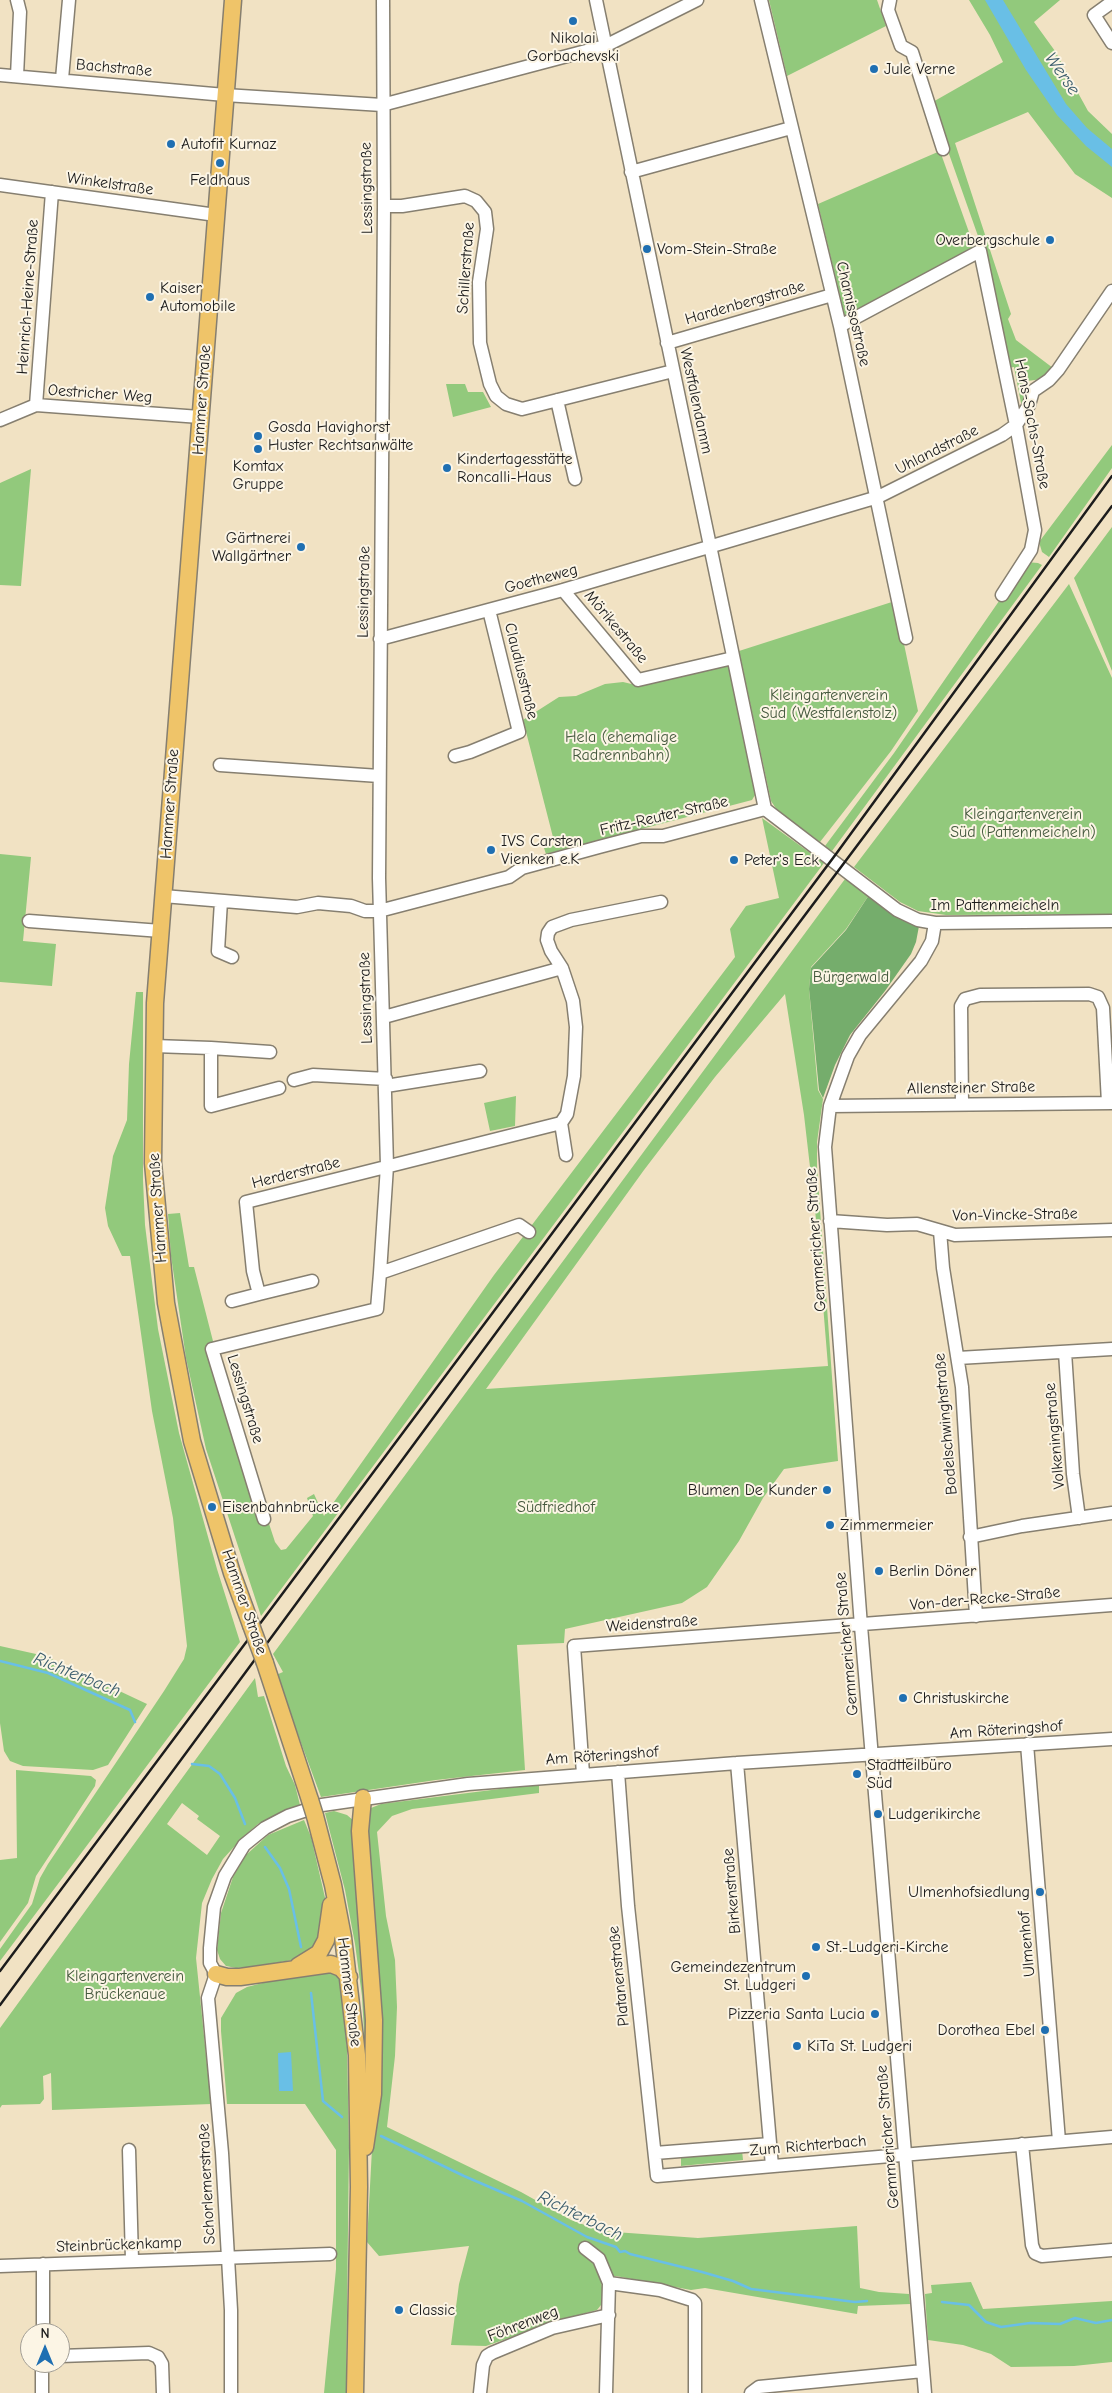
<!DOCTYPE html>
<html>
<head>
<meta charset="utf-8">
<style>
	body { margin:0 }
	#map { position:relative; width:1112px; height:2393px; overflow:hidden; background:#f1e2c3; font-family:"Comic Neue",sans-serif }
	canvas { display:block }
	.north { position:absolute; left:20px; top:2323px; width:50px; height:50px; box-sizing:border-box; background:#fcf5e5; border:1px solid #a29e95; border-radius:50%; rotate:0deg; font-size:14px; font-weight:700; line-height:20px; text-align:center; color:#1c1c1c }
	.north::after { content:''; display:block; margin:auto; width:18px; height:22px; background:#1f6fb2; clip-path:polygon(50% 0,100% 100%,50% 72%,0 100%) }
</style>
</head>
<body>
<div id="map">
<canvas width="1112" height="2393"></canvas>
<div class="north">N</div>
</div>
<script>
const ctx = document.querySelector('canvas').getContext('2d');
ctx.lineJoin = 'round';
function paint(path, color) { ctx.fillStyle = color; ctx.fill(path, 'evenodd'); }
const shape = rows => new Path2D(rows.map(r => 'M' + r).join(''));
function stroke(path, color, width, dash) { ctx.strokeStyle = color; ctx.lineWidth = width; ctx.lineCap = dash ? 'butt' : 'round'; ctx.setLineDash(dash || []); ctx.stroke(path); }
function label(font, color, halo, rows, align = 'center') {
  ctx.font = font + ' "Comic Neue",sans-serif'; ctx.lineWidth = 4; ctx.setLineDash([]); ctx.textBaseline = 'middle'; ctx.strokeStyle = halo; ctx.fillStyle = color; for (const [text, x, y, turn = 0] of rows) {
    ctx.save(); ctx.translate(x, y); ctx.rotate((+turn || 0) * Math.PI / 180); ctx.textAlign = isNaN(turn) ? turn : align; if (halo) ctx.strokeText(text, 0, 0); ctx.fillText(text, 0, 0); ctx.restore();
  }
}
const green = shape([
	[769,0,877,0,886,26,787,76],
	[969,0,1060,0,1034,22,1055,51,1088,111,1112,134,1112,198,1075,174,1028,112,955,143,1011,314,1008,319,1016,340,1053,368,1043,379,1027,381,1025,384,1023,392,1028,401,1022,408,1014,367,1008,368,984,253,931,103,1003,62,990,35],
	[940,151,975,249,845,317,818,204],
	[446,384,465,384,468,392,483,392,491,407,453,417],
	[1112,445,1112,468,1049,557,1042,552,1039,542],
	[31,469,21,586,0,585,0,483],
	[1112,527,1112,671,1074,578],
	[1026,562,1038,563,1042,565,832,851,825,846,894,753],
	[1069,584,1112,678,1112,914,946,915,918,911,900,902,854,867],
	[895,601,918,711,891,751,820,842,777,810,771,801,739,651],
	[728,663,755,795,752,800,546,854,544,848,555,845,523,720,559,697,576,696,605,684,623,682,640,686],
	[762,818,824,863,261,1616,206,1449,186,1358,171,1256,168,1214,180,1213,189,1267,194,1267,214,1345,255,1481,275,1542,281,1550,286,1549,313,1516,307,1498,314,1494,324,1516,494,1275,735,957,730,929,746,906,779,898],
	[0,854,31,857,23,941,56,944,52,986,0,982],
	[845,879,869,895,846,929,811,967,809,989,818,1090,823,1099,817,1142,817,1167,838,1461,784,1469,763,1498,739,1541,707,1587,682,1603,565,1629,564,1643,517,1645,525,1770,436,1780,321,1797,276,1675,283,1672,273,1654],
	[785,994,804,1115,816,1219,828,1366,486,1389,644,1170,715,1077],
	[136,992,143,992,143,1180,145,1225,158,1329,179,1433,217,1569,240,1642,0,1961,0,1949,32,1904,40,1878,48,1864,164,1691,184,1659,187,1646,173,1518,152,1411,130,1256,122,1256,108,1226,105,1208,113,1156,127,1120,129,1064],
	[516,1096,515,1126,490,1131,484,1103],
	[0,1646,45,1656,147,1704,108,1765,93,1770,23,1766,10,1761,4,1751,0,1723],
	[255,1678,258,1697,264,1696,286,1766,295,1785,300,1805,258,1824,243,1837,223,1859,212,1879,202,1903,196,1958,211,2104,52,2110,51,2073,43,2076,44,2099,40,2104,2,2105,0,2108,0,2028],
	[182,1803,199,1816,197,1819,220,1836,207,1855,167,1824],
	[16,1770,91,1776,96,1780,95,1786,36,1876,28,1903,0,1942,0,1860,17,1858],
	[539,1784,539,1793,412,1809,392,1816,377,1832,386,1916,395,1960,397,2007,395,2056,387,2127,521,2192,571,2220,601,2231,698,2238,857,2226,860,2288,879,2292,909,2294,910,2304,858,2306,857,2314,705,2288,691,2290,616,2276,601,2280,603,2296,601,2305,597,2310,567,2318,486,2346,451,2345,459,2284,469,2246,379,2256,367,2242,372,2149,367,1814,371,1808,381,1804],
	[334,1811,347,1815,354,1821,369,2012,367,2087,362,1996,355,1944,345,1890,325,1813],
	[304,1820,311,1837,326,1902,319,1943,298,1959,251,1967,236,1968,226,1966,220,1959,217,1950,221,1913,233,1877,246,1855,268,1835],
	[329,1970,338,1976,340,1984,347,2047,349,2147,346,2393,324,2393,336,2269,336,2150,305,2104,227,2104,221,2031,221,2018,236,1993,247,1987,282,1978],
	[742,2150,743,2160,681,2166,681,2156],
	[971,2282,983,2309,1112,2301,1112,2362,1074,2366,1011,2367,991,2354,963,2345,928,2340,925,2294,932,2293,931,2285]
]);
const forest = shape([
	[869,895,903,920,919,926,916,942,911,954,885,991,850,1035,835,1065,823,1098,819,1090,813,1028,809,989,811,968,846,930]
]);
const water = shape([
	[985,0,1003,0,1066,104,1087,128,1112,149,1112,167,1086,146,1057,115,1026,70],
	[291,2052,293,2091,279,2091,278,2053]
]);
const stream = shape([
	[0,1661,48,1673,130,1710,135,1722],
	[192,1764,209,1766,220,1774,235,1798,245,1824],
	[265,1847,280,1868,289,1889,301,1947],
	[311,1993,323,2101,342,2117],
	[381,2136,464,2176,522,2201,587,2237,616,2247,620,2252,625,2251,630,2254,702,2272,733,2281,751,2289,855,2302,867,2301],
	[942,2302,969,2305,986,2322,1001,2327,1030,2323,1060,2324,1075,2318,1096,2323,1112,2320]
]);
const minor = shape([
	[17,0,20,12,17,76],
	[596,0,765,809],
	[761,0,840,326,906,638],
	[890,0,888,10,901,46,912,52,943,149],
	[1112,2,1094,15,1112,43],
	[0,75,225,95,382,105,605,46,697,0],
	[62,79,69,0],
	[631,172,791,128],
	[0,185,216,215],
	[384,206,402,206,465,196,476,201,485,212,487,229,479,282,480,343,490,384,496,396,506,404,522,409,673,371],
	[840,326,980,251,1016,425,1035,530,1031,550,1002,595],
	[667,343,832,295],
	[557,400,575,479],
	[36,405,52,192],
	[0,420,36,405,200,417],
	[563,590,638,680,733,658],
	[380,639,563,590,878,497,1002,435,1016,425,1029,405,1033,391,1049,380,1058,370,1112,291],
	[455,756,470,752,519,732,489,610],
	[220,765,379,776],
	[765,809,897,910,918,920,935,923,1112,921],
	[163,896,297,907,318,903,351,906,365,911,379,911,509,877,522,868,599,847,641,836,663,836,765,809],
	[221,901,218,951,232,957],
	[29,921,161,931],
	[562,968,551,951,547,940,548,933,552,927,571,920,661,902],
	[154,1046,211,1048,211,1106,279,1088],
	[211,1048,270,1052],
	[294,1080,313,1075,386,1079],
	[386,1086,480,1071],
	[962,1104,961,1006,965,999,980,995,1089,994,1098,997,1103,1008,1108,1103],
	[830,1106,1112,1103],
	[561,1123,566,1155],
	[830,1221,887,1225,917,1224,955,1235,1112,1230],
	[940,1231,943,1268,962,1387,976,1616],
	[380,1273,519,1225,529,1232],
	[312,1281,259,1294,253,1271,246,1202,561,1123,567,1114,574,1076,576,1027,573,1001,562,968,384,1017],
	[232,1301,259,1294],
	[1065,1352,1073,1474,1079,1518],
	[958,1358,1112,1349],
	[264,1519,212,1349,377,1309,380,1273,387,1166,379,878,384,206,383,0],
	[970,1537,1022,1526,1112,1513],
	[1027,1744,1059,2141],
	[737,1763,772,2166],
	[618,1772,628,1906,657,2176,1112,2137],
	[583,1774,574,1646,1112,1605],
	[1022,2144,1032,2245,1035,2253,1042,2256,1112,2250],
	[129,2150,132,2260],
	[655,2153,770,2144],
	[585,2248,599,2259,609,2283,606,2393],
	[0,2266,330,2254],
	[609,2283,660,2290,692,2300,695,2303,695,2393],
	[43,2333,43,2264],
	[60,2356,149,2353,158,2357,162,2364,163,2393],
	[42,2393,42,2363],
	[231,2393,231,2310,222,2153,208,1998,216,1974,210,1963,210,1948,214,1907,225,1876,244,1845,265,1828,288,1816,322,1805,468,1784,737,1763,1112,1739],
	[480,2393,483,2365,487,2356,492,2353,552,2328,609,2315],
	[751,2393,759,2387,923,2371],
	[925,2393,861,1626,825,1147,830,1106,848,1056,860,1035,921,961,932,941,935,923]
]);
const major = shape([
	[233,0,155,1003,153,1163,166,1303,192,1441,232,1573,251,1625],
	[265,1663,310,1800],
	[363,1798,360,1831,374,2020,373,2094,365,2147],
	[315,1816,333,1885,343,1937,357,2055,359,2187,355,2393],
	[298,1966,319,1953,326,1940,331,1905],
	[216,1974,227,1977,240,1977,331,1964,341,1968,349,1977]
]);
const rail = shape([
	[0,1971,836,854,1112,476],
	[0,2005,760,975,1112,506]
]);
const majorBridge = shape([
	[251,1625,265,1663],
	[310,1800,315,1816]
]);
const markers = [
	[573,21,5,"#1f6fb2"],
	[874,69,5,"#1f6fb2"],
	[171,144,5,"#1f6fb2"],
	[220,163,5,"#1f6fb2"],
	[1050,240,5,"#1f6fb2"],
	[647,249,5,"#1f6fb2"],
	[150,297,5,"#1f6fb2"],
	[258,436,5,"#1f6fb2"],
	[258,449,5,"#1f6fb2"],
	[447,468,5,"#1f6fb2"],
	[301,547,5,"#1f6fb2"],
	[491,850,5,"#1f6fb2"],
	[734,860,5,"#1f6fb2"],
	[827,1490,5,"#1f6fb2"],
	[212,1507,5,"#1f6fb2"],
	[830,1525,5,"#1f6fb2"],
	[879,1571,5,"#1f6fb2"],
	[903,1698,5,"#1f6fb2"],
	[857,1774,5,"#1f6fb2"],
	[878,1814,5,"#1f6fb2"],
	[1040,1892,5,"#1f6fb2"],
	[816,1947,5,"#1f6fb2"],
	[806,1976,5,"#1f6fb2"],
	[875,2014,5,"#1f6fb2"],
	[1045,2030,5,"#1f6fb2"],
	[797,2046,5,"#1f6fb2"],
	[399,2310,5,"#1f6fb2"]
];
const poiNames = [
	["Nikolai",573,38,"center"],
	["Gorbachevski",573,56,"center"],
	["Jule Verne",884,69],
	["Autofit Kurnaz",181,144],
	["Feldhaus",220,180,"center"],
	["Overbergschule",1040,240,"right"],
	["Vom-Stein-Straße",657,249],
	["Kaiser",160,288],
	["Automobile",160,306],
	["Gosda Havighorst",268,427],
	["Huster Rechtsanwälte",268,445],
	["Kindertagesstätte",457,459],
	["Roncalli-Haus",457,477],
	["Komtax",258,466,"center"],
	["Gruppe",258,484,"center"],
	["Gärtnerei",291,538,"right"],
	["Wallgärtner",291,556,"right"],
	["IVS Carsten",501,841],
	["Vienken e.K",501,859],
	["Peter's Eck",744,860],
	["Blumen De Kunder",817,1490,"right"],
	["Eisenbahnbrücke",222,1507],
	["Zimmermeier",840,1525],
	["Berlin Döner",889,1571],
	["Christuskirche",913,1698],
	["Stadtteilbüro",867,1765],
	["Süd",867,1783],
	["Ludgerikirche",888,1814],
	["Ulmenhofsiedlung",1030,1892,"right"],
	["St.-Ludgeri-Kirche",826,1947],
	["Gemeindezentrum",796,1967,"right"],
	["St. Ludgeri",796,1985,"right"],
	["Pizzeria Santa Lucia",865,2014,"right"],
	["Dorothea Ebel",1035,2030,"right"],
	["KiTa St. Ludgeri",807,2046],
	["Classic",409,2310]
];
const streetNames = [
	["Bachstraße",114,68,5],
	["Winkelstraße",110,184,8],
	["Lessingstraße",367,188,-91],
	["Schillerstraße",466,268,-86],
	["Heinrich-Heine-Straße",28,297,-86],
	["Hardenbergstraße",745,303,-16],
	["Chamissostraße",853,314,77],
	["Oestricher Weg",100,394,4],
	["Hammer Straße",202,400,-86],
	["Westfalendamm",696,401,78],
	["Hans-Sachs-Straße",1032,424,79],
	["Uhlandstraße",937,450,-27],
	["Goetheweg",541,579,-15],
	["Lessingstraße",364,592,-89],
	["Mörikestraße",616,627,50],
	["Claudiusstraße",521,671,76],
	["Hammer Straße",170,804,-86],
	["Fritz-Reuter-Straße",664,816,-13],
	["Im Pattenmeicheln",995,905],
	["Lessingstraße",366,998,-92],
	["Allensteiner Straße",971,1088,-1],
	["Herderstraße",296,1173,-14],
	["Hammer Straße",158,1208,-94],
	["Von-Vincke-Straße",1015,1215,-1],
	["Gemmericher Straße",816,1240,-94],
	["Lessingstraße",245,1399,73],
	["Bodelschwinghstraße",946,1424,-95],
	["Volkeningstraße",1055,1436,-95],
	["Von-der-Recke-Straße",985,1599,-5],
	["Hammer Straße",244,1602,71],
	["Weidenstraße",652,1624,-4],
	["Gemmericher Straße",847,1644,-95],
	["Am Röteringshof",1006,1730,-4],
	["Am Röteringshof",602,1756,-4],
	["Birkenstraße",732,1891,-95],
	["Ulmenhof",1027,1944,-95],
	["Platanenstraße",619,1976,-96],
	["Hammer Straße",349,1992,83],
	["Gemmericher Straße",888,2137,-95],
	["Zum Richterbach",808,2146,-5],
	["Schorlemerstraße",207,2184,-93],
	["Steinbrückenkamp",119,2245,-2],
	["Föhrenweg",523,2324,-21]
];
const parkNames = [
	["Kleingartenverein",829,695],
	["Süd (Westfalenstolz)",829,713],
	["Hela (ehemalige",621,737],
	["Radrennbahn)",621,755],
	["Kleingartenverein",1023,814],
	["Süd (Pattenmeicheln)",1023,832],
	["Bürgerwald",851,977],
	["Südfriedhof",556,1507],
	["Kleingartenverein",125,1976],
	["Brückenaue",125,1994]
];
const waterNames = [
	["Werse",1062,74,55],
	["Richterbach",77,1675,22],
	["Richterbach",580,2216,26]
];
paint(green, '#92c97c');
paint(forest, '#75ad6c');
paint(water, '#69bfe6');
stroke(stream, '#69bfe6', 2.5);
stroke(minor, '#867f70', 15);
stroke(major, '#867f70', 19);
stroke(minor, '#fff', 12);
stroke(major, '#efc469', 16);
stroke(rail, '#1c1c1c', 2.5);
stroke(majorBridge, '#867f70', 19, []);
stroke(majorBridge, '#efc469', 16);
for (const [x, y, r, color] of markers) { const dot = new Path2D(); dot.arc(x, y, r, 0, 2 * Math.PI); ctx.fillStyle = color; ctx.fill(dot); stroke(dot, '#fcf5e5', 2); }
label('16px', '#1c1c1c', '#fcf5e5', poiNames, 'left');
label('16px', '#1c1c1c', '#fcf5e5', streetNames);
label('16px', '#45593e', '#fcf5e5', parkNames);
label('italic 18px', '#3b5d6d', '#fcf5e5', waterNames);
</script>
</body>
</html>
